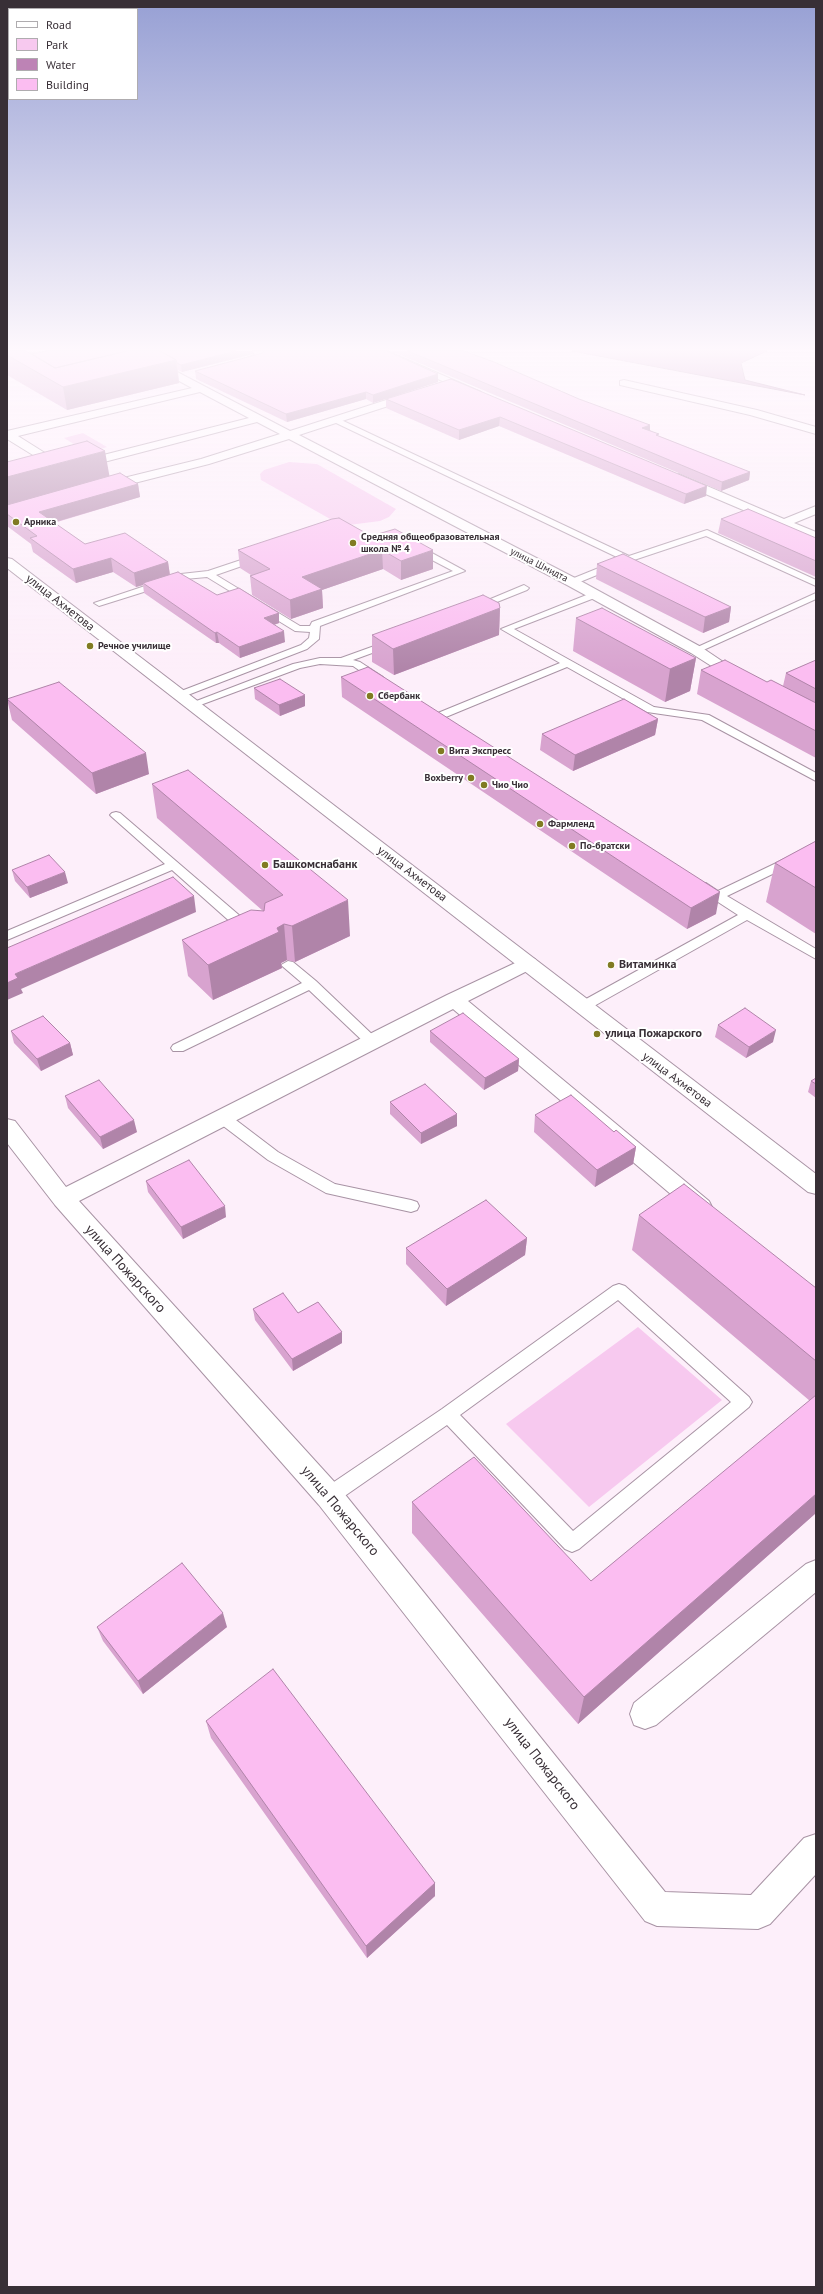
<!DOCTYPE html>
<html>
<head>
<meta charset="utf-8">
<style>
	body { margin:0 }
	#map { position:relative; width:823px; height:2294px; overflow:hidden; background:#fdeffa; font-family:"PT Sans",sans-serif }
	canvas { display:block }
	.frame { position:absolute; inset:0; border:8px solid #382f36; pointer-events:none }
	.legend { position:absolute; left:8px; top:8px; width:130px; height:92px; box-sizing:border-box; background:#fff; border:1px solid #afacaf; margin:0; padding:5px 7px; list-style:none; font-size:12px; color:#382f36 }
	.legend li { display:flex; align-items:center; gap:8px; height:20px }
	.legend b { width:20px; border:1px solid #afacaf }
</style>
</head>
<body>
<div id="map">
<canvas width="823" height="2294"></canvas>
<div class="frame"></div>
<ul class="legend">
<li><b style="height:5px;background:#fff"></b>Road</li>
<li><b style="height:11px;background:#f7c9ef"></b>Park</li>
<li><b style="height:11px;background:#bd83b5"></b>Water</li>
<li><b style="height:11px;background:#fbbdf1"></b>Building</li>
</ul>
</div>
<script>
const ctx = document.querySelector('canvas').getContext('2d');
ctx.lineJoin = 'round';
function paint(path, color) { ctx.fillStyle = color; ctx.fill(path, 'evenodd'); }
const shape = rows => new Path2D(rows.map(r => 'M' + r).join(''));
function stroke(path, color, width, dash) { ctx.strokeStyle = color; ctx.lineWidth = width; ctx.lineCap = dash ? 'butt' : 'round'; ctx.setLineDash(dash || []); ctx.stroke(path); }
function label(font, color, halo, rows, align = 'center') {
  ctx.font = font + ' "PT Sans",sans-serif'; ctx.lineWidth = 4; ctx.setLineDash([]); ctx.textBaseline = 'middle'; ctx.strokeStyle = halo; ctx.fillStyle = color; for (const [text, x, y, turn = 0] of rows) {
    ctx.save(); ctx.translate(x, y); ctx.rotate((+turn || 0) * Math.PI / 180); ctx.textAlign = isNaN(turn) ? turn : align; if (halo) ctx.strokeText(text, 0, 0); ctx.fillText(text, 0, 0); ctx.restore();
  }
}
const green = shape([
	[83,433,107,447,88,453,64,438],
	[289,462,317,464,396,509,389,517,380,521,349,525,339,524,261,480,260,474,264,470],
	[638,1327,722,1400,589,1507,506,1424]
]);
const water = shape([
	[572,351,767,351,741,363,745,380,805,395,572,351]
]);
const service = shape([
	[337,418,629,556,707,530,816,580,816,586,706,536,631,561,575,584,569,584,569,580,621,559,334,422,334,418,337,418],
	[413,546,419,546,465,571,320,626,319,639,307,649,180,698,176,697,176,693,301,645,309,638,310,632,295,631,207,577,185,579,99,606,94,603,181,574,208,571,259,554,263,557,262,559,216,575,300,626,310,626,312,622,453,571,413,550,413,546],
	[524,585,529,588,527,590,477,610,469,608,524,585],
	[594,592,599,595,597,597,514,629,654,707,709,715,816,773,816,781,702,720,647,712,567,667,441,719,433,719,433,715,560,663,501,629,594,592],
	[816,593,816,599,699,652,693,652,691,650,816,593],
	[391,640,394,641,394,645,353,660,360,662,383,677,383,681,375,681,353,666,320,664,300,668,195,707,191,708,186,705,293,664,320,658,341,658,391,640],
	[116,812,120,813,254,928,255,931,254,934,244,934,172,870,7,940,7,931,165,864,112,817,110,815,112,813,116,812],
	[816,844,816,853,727,896,816,949,816,959,747,920,587,1010,577,1010,575,1007,577,1004,738,915,698,889,696,886,698,883,706,883,718,891,816,844],
	[288,961,293,962,316,981,377,1039,379,1042,377,1045,367,1045,309,990,183,1051,173,1051,171,1048,173,1045,302,983,281,965,288,961],
	[223,1113,228,1114,278,1152,335,1184,411,1200,417,1202,419,1206,417,1210,411,1212,326,1193,268,1160,218,1122,216,1118,218,1114,223,1113],
	[619,1284,625,1286,749,1397,752,1402,749,1407,579,1549,572,1552,565,1549,447,1425,336,1502,329,1504,322,1502,320,1496,322,1490,442,1409,613,1286,619,1284],
	[618,1300,731,1402,573,1531,460,1415,618,1300]
]);
const minor = shape([
	[124,351,137,351,290,431,411,392,419,392,419,396,299,435,577,579,701,647,750,680,748,683,738,683,691,653,567,585,289,439,209,464,103,491,97,487,99,484,201,459,280,434,257,422,62,473,7,439,7,431,192,388,124,351],
	[200,392,249,418,64,465,18,436,200,392],
	[253,351,266,351,267,353,263,359,235,367,230,364,255,355,253,351],
	[374,351,387,351,481,392,476,395,472,394,374,351],
	[624,380,757,410,816,427,816,434,750,415,620,385,620,381,624,380],
	[679,474,784,519,816,506,816,514,794,523,816,532,816,541,675,481,673,478,679,474],
	[528,957,535,959,538,963,535,967,468,1001,709,1201,712,1207,709,1213,701,1216,693,1213,453,1009,79,1201,339,1487,665,1892,751,1895,804,1838,816,1834,816,1874,770,1924,758,1929,657,1926,645,1921,319,1505,55,1205,7,1143,7,1119,15,1121,66,1187,447,995,528,957],
	[816,1560,816,1592,656,1725,645,1729,634,1725,630,1714,634,1703,806,1564,816,1560]
]);
const secondary = shape([
	[7,558,12,559,816,1174,816,1194,808,1192,7,568,7,558]
]);
const wall = shape([
	[7,351,32,354,253,354,182,372,178,370,179,383,67,410,7,375],
	[391,351,464,351,650,430,659,436,750,472,749,480,721,491],
	[263,353,438,382,373,403,366,399,287,422,196,379,195,371],
	[451,379,706,496,684,504,499,426,459,440,386,408,386,399],
	[7,462,109,477,138,484,140,497,54,523,85,544,168,562,170,575,217,595,279,613,279,623,274,625,285,642,240,658,219,643,216,643,144,593,143,585,136,587,113,572,76,583,33,552,31,544,7,526],
	[721,519,816,538,816,577,718,533],
	[371,536,433,569,401,580,383,569,322,590,323,608,291,619,252,595,250,576,251,575,240,568,238,550],
	[597,564,731,607,729,622,703,633,596,579],
	[500,608,499,635,394,675,372,662,372,635],
	[576,618,696,658,690,691,665,702,573,651],
	[816,660,816,758,697,694,701,670,767,682,783,686,786,673],
	[341,677,716,914,687,929,342,697],
	[254,688,305,706,280,716,255,699],
	[7,699,149,774,96,794,12,720],
	[658,719,655,735,573,771,540,750,542,734],
	[152,784,350,936,295,962,287,960,281,963,282,968,213,1000,188,976,182,940,263,911,157,818],
	[816,841,816,934,766,902,775,863],
	[12,870,68,883,30,898,15,881],
	[718,1025,773,1042,746,1058,715,1037],
	[11,1031,70,1043,73,1055,41,1071,14,1043],
	[430,1031,519,1059,518,1071,484,1090,430,1042],
	[816,1078,816,1098,808,1092,811,1081],
	[65,1096,137,1132,103,1149,68,1108],
	[390,1102,457,1114,457,1126,421,1144,390,1114],
	[535,1115,614,1132,636,1147,633,1164,595,1187,534,1132],
	[146,1181,226,1217,183,1239,148,1192],
	[639,1215,816,1288,816,1513,578,1724,412,1533,412,1502,591,1581,810,1401,632,1250],
	[527,1238,525,1255,446,1306,406,1264,406,1248],
	[253,1309,298,1313,342,1343,293,1371,255,1320],
	[97,1627,227,1627,143,1694,103,1641],
	[206,1721,435,1883,435,1896,367,1958,211,1738]
]);
const shadedWall = shape([
	[236,351,253,351,253,354,182,372,181,365],
	[176,360,179,383,67,410,63,387],
	[438,374,438,382,373,403,373,395],
	[366,392,366,399,287,422,286,414],
	[500,417,499,426,459,440,459,430],
	[650,425,650,433,642,428],
	[105,451,110,479,8,507,7,501,7,477],
	[750,472,749,480,721,491,722,482],
	[138,484,140,497,42,526,39,512],
	[707,486,706,496,684,504,686,494],
	[382,550,383,569,322,590,323,608,291,619,290,600,302,577],
	[433,550,433,569,401,580,401,561],
	[111,558,113,572,76,583,73,569],
	[168,562,170,576,143,583,143,585,136,587,134,573],
	[731,607,729,622,703,633,705,617],
	[500,608,499,635,394,675,393,649],
	[279,613,279,623,265,628,264,618],
	[284,631,285,642,240,658,239,647],
	[217,632,219,643,216,643,215,633],
	[696,658,690,691,665,702,670,669],
	[305,695,305,706,280,716,279,705],
	[658,719,655,735,573,771,575,755],
	[146,753,149,774,96,794,92,773],
	[65,872,68,883,30,898,27,887],
	[720,892,716,914,687,929,691,908],
	[194,896,196,912,21,989,23,993,7,1000,7,983,15,974],
	[348,900,350,936,295,962,292,926],
	[284,924,287,960,281,963,282,968,213,1000,208,965],
	[776,1030,773,1042,746,1058,749,1047],
	[70,1043,73,1055,41,1071,37,1059],
	[519,1059,518,1071,484,1090,485,1078],
	[457,1114,457,1126,421,1144,421,1133],
	[134,1120,137,1132,103,1149,100,1137],
	[636,1147,633,1164,595,1187,597,1170],
	[225,1206,226,1217,183,1239,181,1227],
	[527,1238,525,1255,446,1306,447,1289],
	[342,1332,342,1343,293,1371,292,1359],
	[816,1494,816,1513,578,1724,584,1697],
	[223,1613,227,1627,143,1694,138,1681],
	[435,1883,435,1896,367,1958,366,1946]
]);
const building = shape([
	[7,351,26,351,55,368,127,351,160,351,176,360,63,387,7,355,7,351],
	[46,351,127,351,55,368,32,354,46,351],
	[160,351,236,351,181,365,177,363,176,360,160,351],
	[264,351,387,351,438,374,373,395,366,392,286,414,195,371,263,353,264,351],
	[408,351,464,351,494,362,579,399,650,425,642,428,659,434,656,435,750,472,722,482,408,351],
	[451,379,707,486,686,494,500,417,459,430,386,399,451,379],
	[87,441,105,451,7,477,7,462,87,441],
	[120,473,138,484,39,512,85,544,125,533,168,562,134,573,111,558,73,569,30,538,37,536,7,514,7,505,120,473],
	[748,509,816,538,816,561,721,519,748,509],
	[339,518,371,536,395,529,433,550,401,561,382,550,302,577,322,589,290,600,250,576,270,569,238,550,332,519,339,518],
	[623,554,731,607,705,617,597,564,623,554],
	[178,572,217,595,239,588,279,613,264,618,284,631,239,647,217,632,215,633,143,583,178,572],
	[483,595,499,603,500,608,393,649,372,635,483,595],
	[602,608,696,658,670,669,576,618,602,608],
	[725,660,767,682,771,680,816,703,816,731,701,670,725,660],
	[816,660,816,689,786,673,816,660],
	[368,667,720,892,691,908,341,677,368,667],
	[280,679,305,695,279,705,254,688,280,679],
	[59,682,146,753,92,773,7,699,59,682],
	[624,699,658,719,575,755,542,734,624,699],
	[188,770,348,900,292,926,284,924,277,928,279,932,208,965,182,940,251,910,264,911,265,903,283,895,152,784,188,770],
	[816,841,816,888,775,863,816,841],
	[49,855,65,872,27,887,12,870,49,855],
	[173,877,194,896,15,974,18,978,7,983,7,948,173,877],
	[745,1008,776,1030,749,1047,718,1025,745,1008],
	[463,1013,519,1059,485,1078,430,1031,463,1013],
	[43,1016,70,1043,37,1059,11,1031,43,1016],
	[816,1078,816,1084,811,1081,816,1078],
	[99,1080,134,1120,100,1137,65,1096,99,1080],
	[425,1084,457,1114,421,1133,390,1102,425,1084],
	[571,1095,614,1132,616,1130,636,1147,597,1170,535,1115,571,1095],
	[189,1160,225,1206,181,1227,146,1181,189,1160],
	[684,1184,816,1288,816,1361,639,1215,684,1184],
	[486,1200,527,1238,447,1289,406,1248,486,1200],
	[283,1293,298,1313,318,1302,342,1332,292,1359,253,1309,283,1293],
	[816,1395,816,1494,584,1697,412,1502,474,1457,591,1581,816,1395],
	[182,1563,223,1613,138,1681,97,1627,182,1563],
	[273,1669,435,1883,366,1946,206,1721,273,1669]
]);
const markers = [
	[16,522,4,"#807b22"],
	[353,543,4,"#807b22"],
	[90,646,4,"#807b22"],
	[370,696,4,"#807b22"],
	[441,751,4,"#807b22"],
	[471,778,4,"#807b22"],
	[484,785,4,"#807b22"],
	[540,824,4,"#807b22"],
	[572,846,4,"#807b22"],
	[265,865,4,"#807b22"],
	[611,965,4,"#807b22"],
	[597,1034,4,"#807b22"]
];
const farPoinames = [
	["Арника",24,522],
	["Средняя общеобразовательная",361,537],
	["школа № 4",361,549],
	["Речное училище",98,646],
	["Сбербанк",378,696],
	["Вита Экспресс",449,751],
	["Boxberry",463,778,"right"],
	["Чио Чио",492,785],
	["Фармленд",548,824],
	["По-братски",580,846]
];
const farStreetnames = [
	["улица Шмидта",539,565,27]
];
const streetNames = [
	["улица Ахметова",60,603,38],
	["улица Ахметова",412,874,37],
	["улица Ахметова",677,1080,37]
];
const poiNames = [
	["Башкомснабанк",273,865],
	["Витаминка",619,965],
	["улица Пожарского",605,1034]
];
const nearStreetnames = [
	["улица Пожарского",125,1269,48],
	["улица Пожарского",340,1511,50],
	["улица Пожарского",542,1764,52]
];
paint(green, '#f7c9ef');
paint(water, '#bd83b5');
stroke(water, '#956a8f', 1);
stroke(service, '#a893a4', 2);
stroke(minor, '#a893a4', 2);
stroke(secondary, '#a893a4', 2);
paint(service, '#fff');
paint(minor, '#fff');
paint(secondary, '#fff');
paint(wall, '#d8a3cf');
paint(shadedWall, '#b084a9');
paint(building, '#fbbdf1');
stroke(building, '#b084a9', 1);
const sky = ctx.createLinearGradient(0, 0, 0, 672);
sky.addColorStop(0, '#97a0d4');
sky.addColorStop(0.52, '#fef8fd');
sky.addColorStop(1, '#fef8fd00');
ctx.fillStyle = sky;
ctx.fillRect(0, 0, 823, 672);
for (const [x, y, r, color] of markers) { const dot = new Path2D(); dot.arc(x, y, r, 0, 2 * Math.PI); ctx.fillStyle = color; ctx.fill(dot); stroke(dot, '#fff', 1.5); }
label('bold 10px', '#382f36', '#fff', farPoinames, 'left');
label('10px', '#382f36', '#fff', farStreetnames);
label('12px', '#382f36', '#fff', streetNames);
label('bold 12px', '#382f36', '#fff', poiNames, 'left');
label('14px', '#382f36', '#fff', nearStreetnames);
</script>
</body>
</html>
